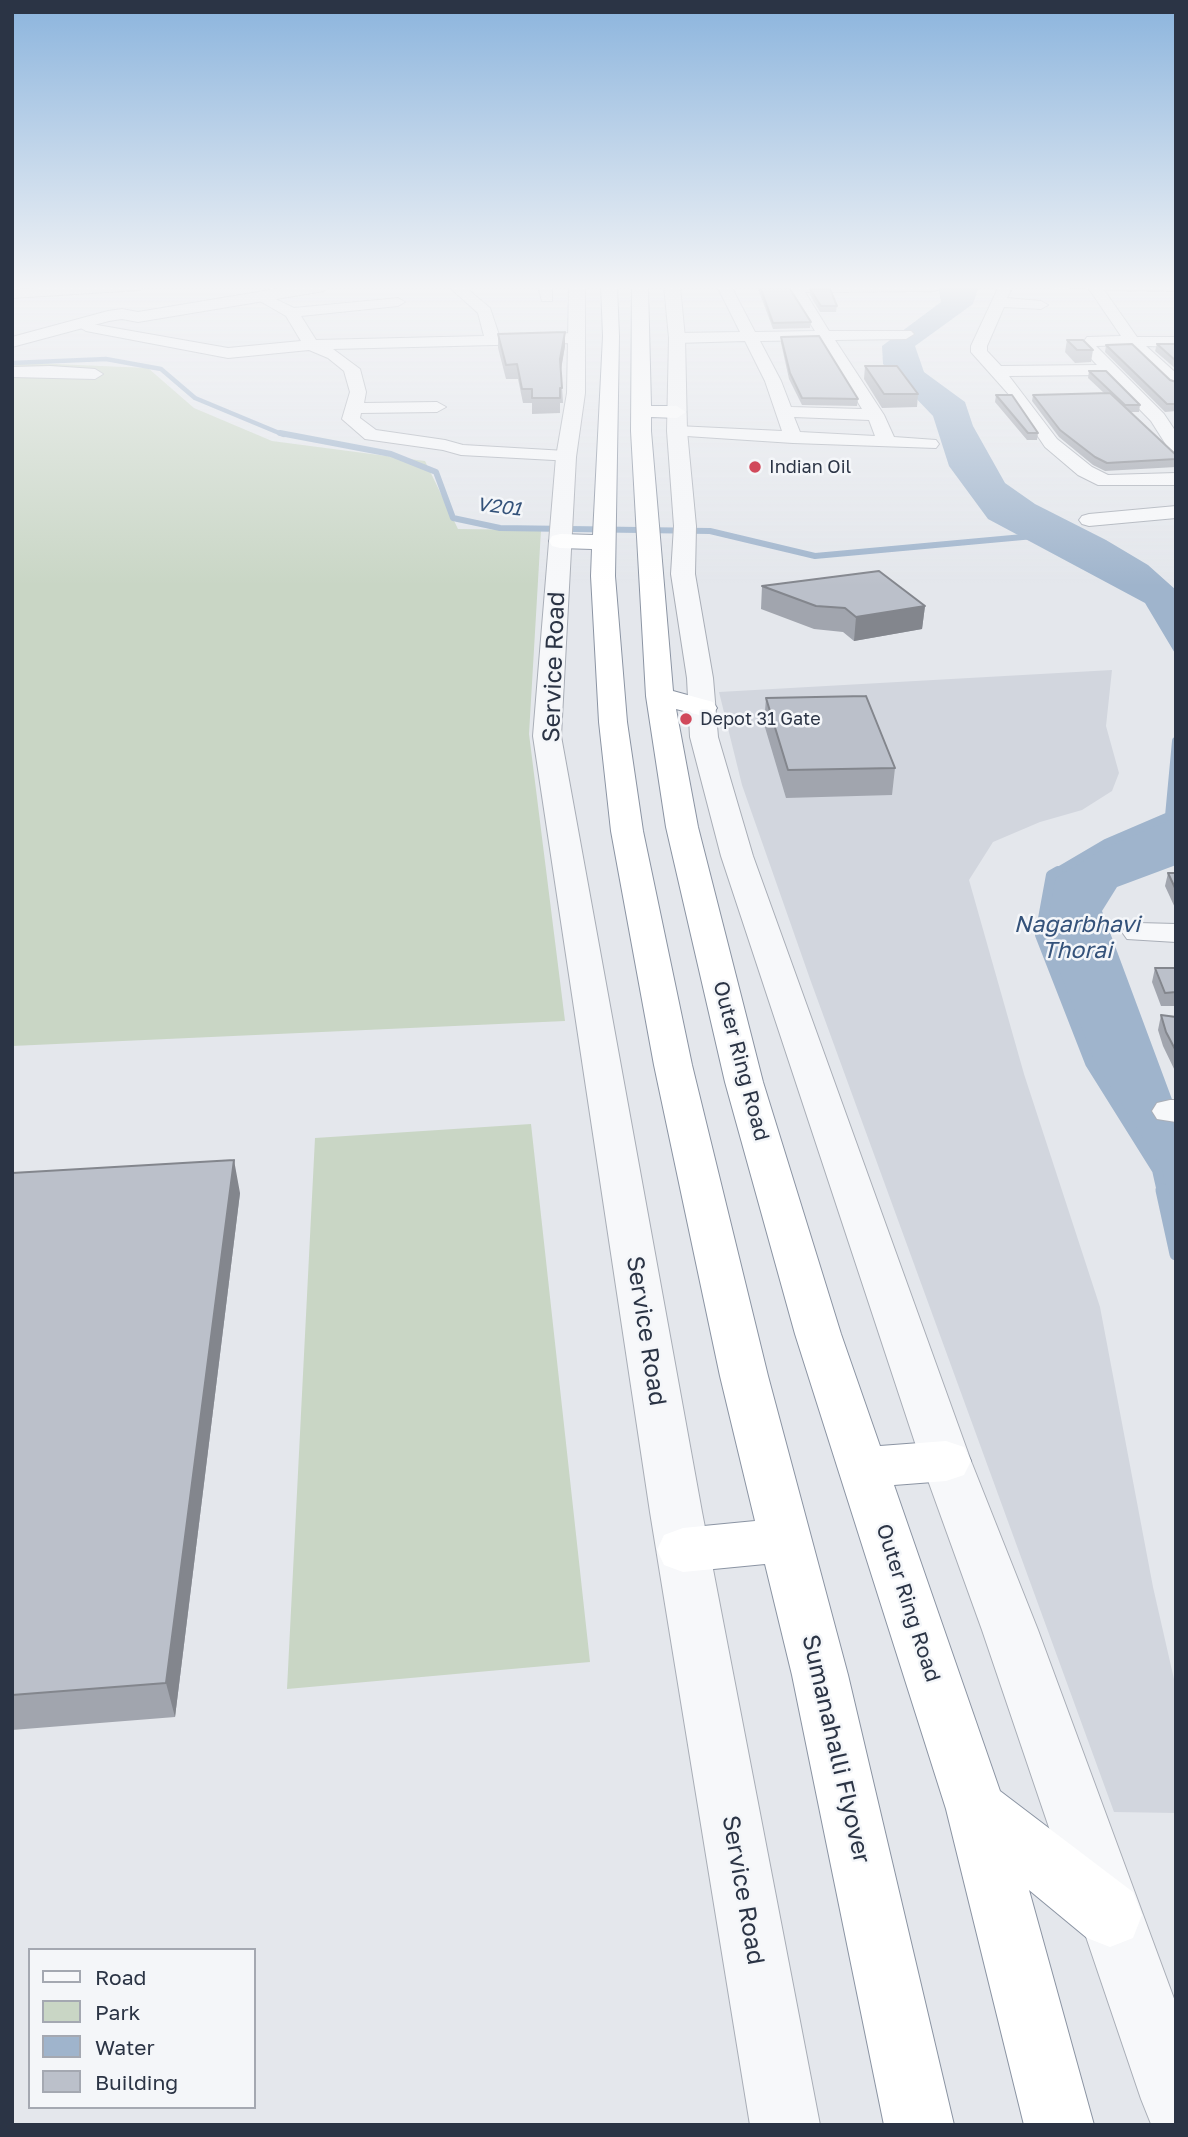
<!DOCTYPE html>
<html>
<head>
<meta charset="utf-8">
<style>
	body { margin:0 }
	#map { position:relative; width:1188px; height:2137px; overflow:hidden; background:#e4e7ec; font-family:"Golos Text",sans-serif }
	canvas { display:block }
	.frame { position:absolute; inset:0; border:14px solid #2b3445; pointer-events:none }
	.legend { position:absolute; left:28px; top:1948px; width:228px; height:161px; box-sizing:border-box; background:#f4f6f9; border:2px solid #a4a8b1; margin:0; padding:9px 12px; list-style:none; font-size:21px; color:#2b3445 }
	.legend li { display:flex; align-items:center; gap:14px; height:35px }
	.legend b { width:35px; border:2px solid #a4a8b1 }
</style>
</head>
<body>
<div id="map">
<canvas width="1188" height="2137"></canvas>
<div class="frame"></div>
<ul class="legend">
<li><b style="height:9px;background:#f7f8fa"></b>Road</li>
<li><b style="height:19px;background:#c9d6c5"></b>Park</li>
<li><b style="height:19px;background:#9fb4cc"></b>Water</li>
<li><b style="height:19px;background:#bbc0ca"></b>Building</li>
</ul>
</div>
<script>
const ctx = document.querySelector('canvas').getContext('2d');
ctx.lineJoin = 'round';
function paint(path, color) { ctx.fillStyle = color; ctx.fill(path, 'evenodd'); }
const shape = rows => new Path2D(rows.map(r => 'M' + r).join(''));
function stroke(path, color, width, dash) { ctx.strokeStyle = color; ctx.lineWidth = width; ctx.lineCap = dash ? 'butt' : 'round'; ctx.setLineDash(dash || []); ctx.stroke(path); }
function label(font, color, halo, rows, align = 'center') {
  ctx.font = font + ' "Golos Text",sans-serif'; ctx.lineWidth = 5; ctx.setLineDash([]); ctx.textBaseline = 'middle'; ctx.strokeStyle = halo; ctx.fillStyle = color; for (const [text, x, y, turn = 0] of rows) {
    ctx.save(); ctx.translate(x, y); ctx.rotate((+turn || 0) * Math.PI / 180); ctx.textAlign = isNaN(turn) ? turn : align; if (halo) ctx.strokeText(text, 0, 0); ctx.fillText(text, 0, 0); ctx.restore();
  }
}
const built = shape([
	[1112,670,1106,726,1119,773,1112,791,1082,810,1040,822,993,842,969,880,1024,1074,1100,1307,1153,1587,1176,1688,1176,1813,1114,1812,810,979,742,785,719,692]
]);
const green = shape([
	[33,363,148,368,194,408,272,441,425,461,458,529,541,530,529,734,565,1021,12,1046,12,365],
	[531,1124,590,1662,287,1689,315,1138]
]);
const water = shape([
	[938,286,979,286,973,304,915,346,924,372,965,402,973,426,1005,483,1035,504,1106,540,1148,565,1176,590,1176,655,1145,603,988,519,949,466,933,416,883,364,882,346,941,302],
	[1176,741,1176,865,1117,887,1102,911,1176,1110,1176,1254,1157,1170,1090,1063,1040,935,1051,875,1109,842,1169,816]
]);
const streamFar4 = shape([
	[12,363,106,359,161,369,195,398,284,435]
]);
const streamFar3 = shape([
	[280,433,391,454,436,472,453,518,500,528,710,531,815,556,1034,536]
]);
const streamFar2 = shape([
	[1055,873,1106,843,1169,816,1176,741]
]);
const streamFar1 = shape([
	[1058,871,1051,875,1040,935,1090,1063,1157,1170,1162,1192]
]);
const stream = shape([
	[1162,1190,1176,1254]
]);
const minor = shape([
	[67,286,146,286,139,290,12,298,12,290,67,286],
	[448,286,464,286,490,308,499,335,576,333,584,338,576,343,333,349,360,369,366,392,364,403,437,402,446,407,437,412,361,413,360,418,376,430,445,440,463,445,566,451,575,457,572,461,461,455,443,450,365,439,342,419,350,392,344,371,328,358,309,350,228,358,86,331,79,327,86,323,228,348,301,341,286,316,258,300,258,294,263,293,294,308,398,298,405,302,398,306,301,316,316,340,484,336,478,313,448,286],
	[538,286,552,286,552,301,542,301,538,286],
	[717,286,731,286,755,332,815,331,787,286,942,286,936,291,805,292,829,331,911,331,914,334,906,339,835,340,884,415,894,437,936,440,939,444,936,448,793,443,671,435,668,431,671,427,677,426,782,431,765,381,745,341,677,343,669,338,677,333,740,332,717,286],
	[820,340,862,409,791,407,781,381,760,341,820,340],
	[794,417,869,420,875,436,800,432,794,417],
	[999,286,1013,286,1007,298,1041,301,1048,305,1041,309,1004,307,987,346,987,351,1001,366,1097,365,1080,347,1087,337,1121,336,1087,286,1176,286,1176,291,1104,290,1137,337,1176,337,1176,347,1146,346,1176,373,1176,387,1170,385,1128,345,1096,346,1164,414,1176,432,1176,452,1170,451,1151,421,1106,375,1009,376,1057,439,1092,467,1108,475,1176,473,1176,485,1098,485,1078,475,1045,447,1012,398,971,352,971,346,999,286],
	[50,366,95,369,103,374,95,379,12,377,12,367,50,366],
	[1176,506,1176,518,1089,526,1082,524,1079,520,1082,516,1089,514,1176,506],
	[1138,923,1176,924,1176,942,1127,939,1122,932,1127,925,1138,923],
	[1170,1100,1176,1100,1176,1122,1157,1119,1152,1111,1157,1103,1170,1100]
]);
const tertiary = shape([
	[294,286,331,286,324,291,138,322,122,319,109,321,12,347,12,337,108,311,122,309,138,312,294,286],
	[569,286,585,286,585,393,576,457,561,736,702,1512,820,2125,750,2125,650,1512,533,736,556,457,567,393,569,286],
	[664,286,680,286,685,338,687,431,696,526,695,574,713,678,718,737,753,856,971,1461,1038,1630,1176,2004,1176,2125,1151,2124,1141,2099,982,1630,921,1461,721,856,690,737,687,678,671,574,674,526,667,431,669,338,664,286]
]);
const trunk = shape([
	[601,286,617,286,619,336,615,576,627,722,643,831,692,1065,768,1376,848,1675,954,2125,884,2125,792,1675,765,1564,683,1572,664,1565,657,1550,664,1535,683,1528,755,1521,720,1376,654,1065,611,831,599,722,591,576,592,549,560,548,552,546,549,541,552,536,560,534,593,535,603,336,601,286],
	[632,286,648,286,651,406,677,406,686,412,677,418,651,417,651,431,673,691,713,702,717,708,713,714,703,716,676,709,698,827,763,1082,841,1334,880,1446,946,1441,964,1447,971,1461,964,1475,946,1481,894,1485,1000,1791,1133,1892,1142,1915,1133,1938,1110,1947,1087,1938,1029,1890,1094,2125,1024,2125,946,1809,795,1334,725,1082,666,827,646,696,631,431,632,286]
]);
const wall = shape([
	[757,286,788,286,811,322,810,328,773,329],
	[1015,286,1084,286,1084,289,1015,287],
	[810,289,837,306,836,312,820,312,810,295],
	[565,332,565,346,561,370,563,403,560,403,560,413,532,414,532,403,523,403,518,379,506,379,498,348,498,334],
	[781,337,858,399,857,406,802,405,789,379,781,343],
	[1067,340,1093,350,1091,362,1075,363,1065,352],
	[1157,344,1176,344,1176,369,1155,351],
	[1106,345,1170,380,1176,382,1176,411,1165,412,1105,352],
	[865,366,918,394,917,407,882,408,864,379],
	[1089,371,1140,405,1139,412,1130,412,1176,455,1176,467,1105,471,1093,465,1059,437,1032,401,1033,395,1104,393,1088,378],
	[996,395,1038,433,1037,440,1027,440,995,402],
	[762,586,925,606,922,629,854,641,843,632,814,629,761,609],
	[766,698,895,768,892,795,786,798,764,724],
	[1168,873,1176,873,1176,910,1165,886],
	[1155,968,1176,968,1176,1006,1161,1006,1152,982],
	[1161,1015,1176,1017,1176,1073,1163,1046,1158,1030],
	[12,1173,240,1193,175,1717,12,1730]
]);
const shadedWall = shape([
	[565,332,565,346,560,374,560,359],
	[925,606,922,629,854,641,856,617],
	[234,1160,240,1193,175,1717,166,1683]
]);
const building = shape([
	[760,286,788,286,811,322,773,323,760,286],
	[810,289,830,289,837,306,821,306,810,289],
	[565,332,560,359,562,388,560,388,560,398,532,398,532,389,522,389,517,364,506,365,498,334,565,332],
	[819,336,858,399,802,398,790,373,781,337,819,336],
	[1067,340,1083,340,1093,350,1077,350,1067,340],
	[1132,344,1170,380,1176,382,1176,404,1167,404,1106,345,1132,344],
	[1157,344,1176,344,1176,361,1157,344],
	[865,366,897,366,918,394,884,394,865,366],
	[1089,371,1106,371,1140,405,1125,405,1089,371],
	[1110,393,1176,455,1176,459,1107,463,1095,457,1060,430,1033,395,1110,393],
	[996,395,1012,395,1038,433,1028,433,996,395],
	[879,571,925,606,856,617,845,608,816,606,762,586,879,571],
	[866,696,895,768,788,770,766,698,866,696],
	[1168,873,1176,873,1176,890,1168,873],
	[1155,968,1176,968,1176,992,1165,993,1155,968],
	[1161,1015,1176,1017,1176,1051,1166,1032,1161,1015],
	[234,1160,166,1683,12,1695,12,1173,234,1160]
]);
const markers = [
	[755,467,7,"#d1495b"],
	[686,719,7,"#d1495b"]
];
const farPoinames = [
	["Indian Oil",769,467],
	["Depot 31 Gate",700,719]
];
const farWaternames = [
	["V201",499,507,7]
];
const streetNames = [
	["Outer Ring Road",741,1061,75],
	["Outer Ring Road",908,1603,72]
];
const waterNames = [
	["Nagarbhavi",1077,925],
	["Thorai",1077,951]
];
const nearStreetnames = [
	["Service Road",554,667,-88],
	["Service Road",646,1331,81],
	["Sumanahalli Flyover",836,1749,77],
	["Service Road",743,1890,80]
];
paint(built, '#d2d6de');
paint(green, '#c9d6c5');
paint(water, '#9fb4cc');
stroke(streamFar4, '#9fb4cc', 4.5);
stroke(streamFar3, '#9fb4cc', 6);
stroke(streamFar2, '#9fb4cc', 8);
stroke(streamFar1, '#9fb4cc', 10);
stroke(stream, '#9fb4cc', 13);
stroke(minor, '#a9aeb7', 2);
stroke(tertiary, '#a9aeb7', 2);
stroke(trunk, '#8b94a3', 2);
paint(minor, '#f7f8fa');
paint(tertiary, '#f7f8fa');
paint(trunk, '#fff');
paint(wall, '#a1a5ae');
paint(shadedWall, '#83868d');
paint(building, '#bbc0ca');
stroke(building, '#83868d', 2);
const sky = ctx.createLinearGradient(0, 0, 0, 586);
sky.addColorStop(0, '#8bb4dd');
sky.addColorStop(0.49, '#f3f4f6');
sky.addColorStop(1, '#f3f4f600');
ctx.fillStyle = sky;
ctx.fillRect(0, 0, 1188, 586);
for (const [x, y, r, color] of markers) { const dot = new Path2D(); dot.arc(x, y, r, 0, 2 * Math.PI); ctx.fillStyle = color; ctx.fill(dot); stroke(dot, '#f4f6f9', 2.5); }
label('18px', '#2b3445', '#f4f6f9', farPoinames, 'left');
label('italic 19px', '#34527a', '#f4f6f9', farWaternames);
label('21px', '#2b3445', '#f4f6f9', streetNames);
label('italic 23px', '#34527a', '#f4f6f9', waterNames);
label('24px', '#2b3445', '#f4f6f9', nearStreetnames);
</script>
</body>
</html>
